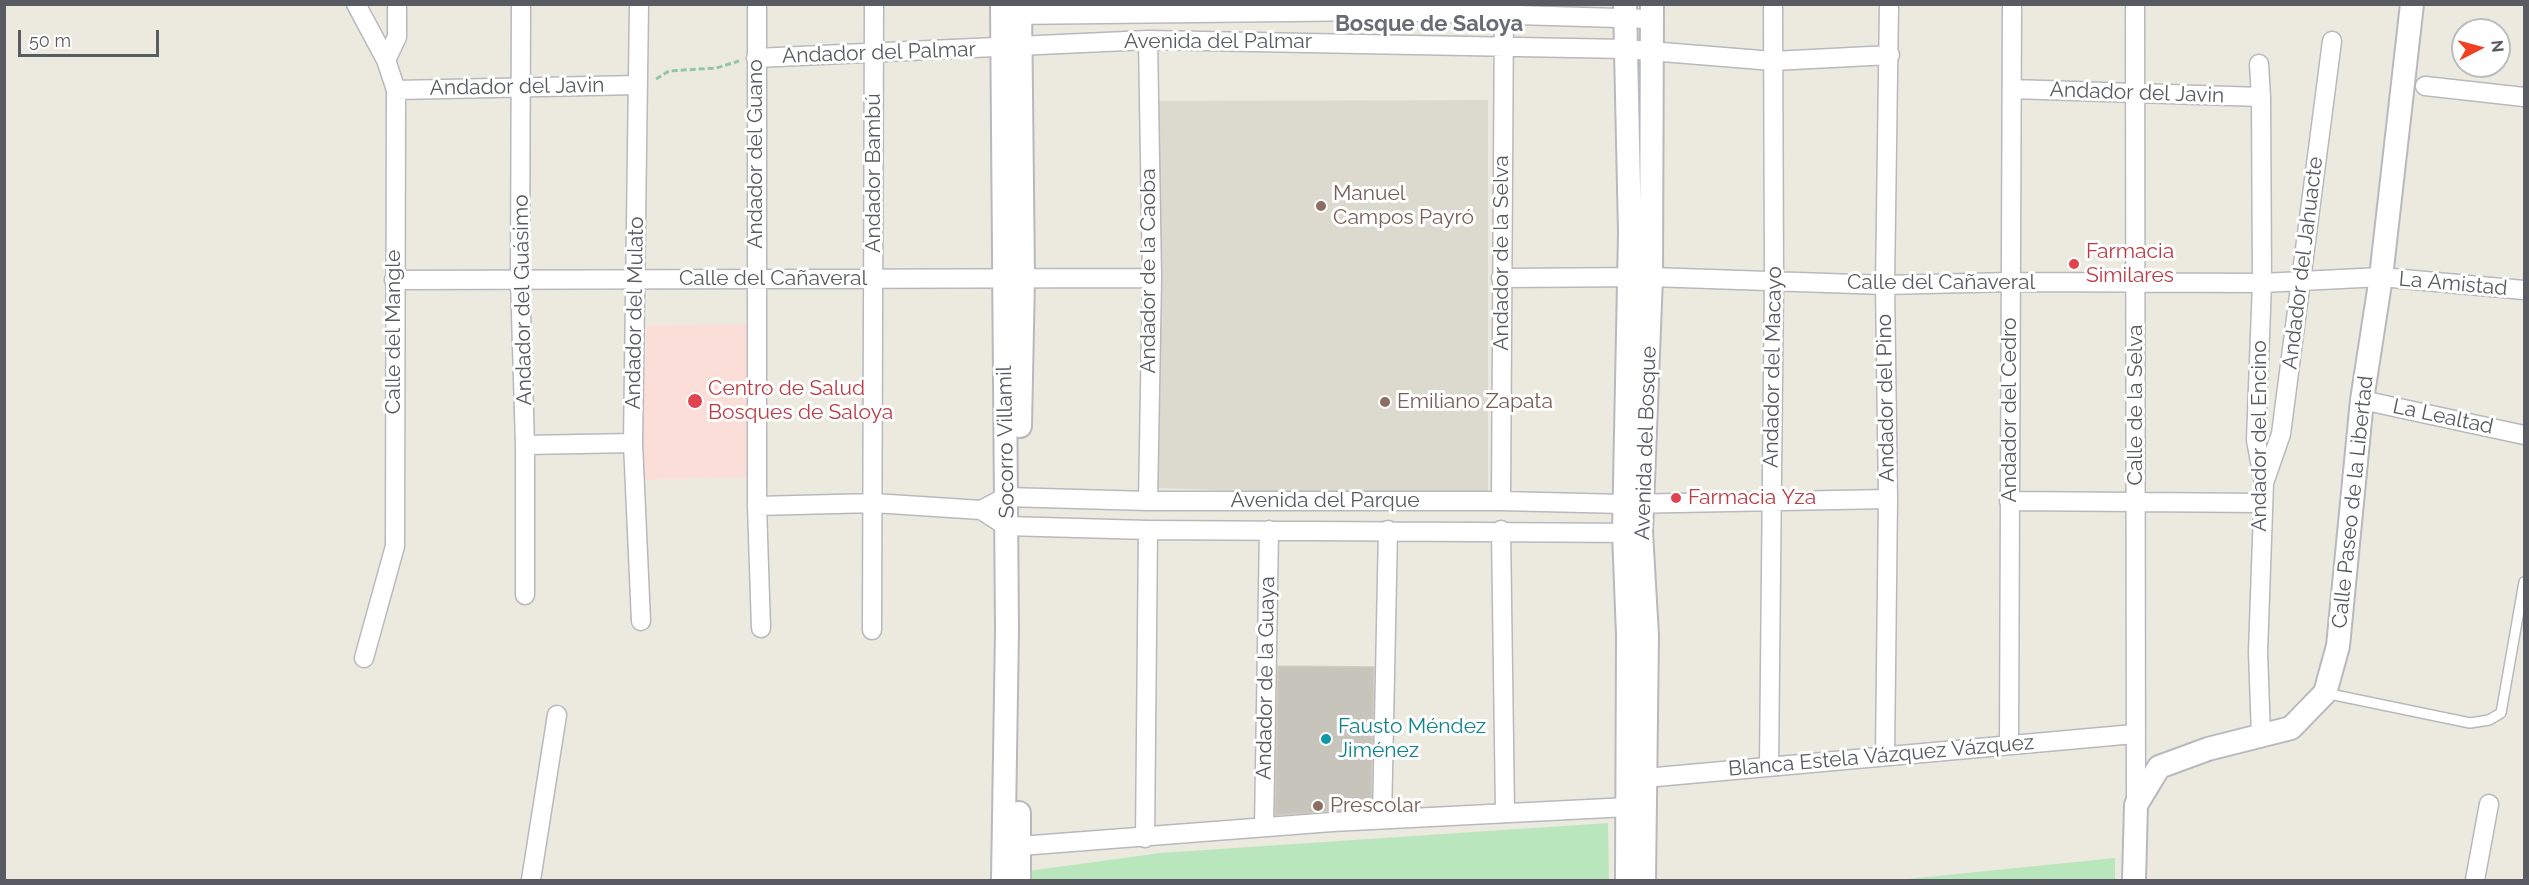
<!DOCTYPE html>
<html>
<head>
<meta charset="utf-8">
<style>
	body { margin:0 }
	#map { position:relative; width:2529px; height:885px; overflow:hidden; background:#eceadf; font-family:Raleway,sans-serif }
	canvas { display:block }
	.frame { position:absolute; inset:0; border:6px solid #585b61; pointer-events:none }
	.north { position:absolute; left:2451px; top:18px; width:60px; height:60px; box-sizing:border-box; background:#fff; border:2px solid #bcbdc0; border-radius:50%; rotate:84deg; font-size:16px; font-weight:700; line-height:24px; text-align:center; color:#585b61 }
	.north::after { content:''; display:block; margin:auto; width:21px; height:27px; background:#f04021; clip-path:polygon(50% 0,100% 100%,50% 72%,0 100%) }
	.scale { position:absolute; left:18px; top:30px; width:141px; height:27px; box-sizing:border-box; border:3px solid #585b61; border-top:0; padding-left:8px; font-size:18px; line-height:21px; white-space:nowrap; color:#585b61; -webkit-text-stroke:4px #fff; paint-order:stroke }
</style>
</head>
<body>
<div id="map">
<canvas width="2529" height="885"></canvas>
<div class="frame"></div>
<div class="north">N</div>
<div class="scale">50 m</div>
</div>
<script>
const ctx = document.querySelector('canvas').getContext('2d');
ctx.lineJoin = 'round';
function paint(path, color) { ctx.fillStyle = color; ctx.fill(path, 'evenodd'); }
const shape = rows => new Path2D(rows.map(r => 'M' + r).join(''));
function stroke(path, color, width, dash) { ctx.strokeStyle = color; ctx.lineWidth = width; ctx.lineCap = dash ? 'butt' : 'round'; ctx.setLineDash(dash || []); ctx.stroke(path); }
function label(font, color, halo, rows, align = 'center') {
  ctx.font = font + ' Raleway,sans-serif'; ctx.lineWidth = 6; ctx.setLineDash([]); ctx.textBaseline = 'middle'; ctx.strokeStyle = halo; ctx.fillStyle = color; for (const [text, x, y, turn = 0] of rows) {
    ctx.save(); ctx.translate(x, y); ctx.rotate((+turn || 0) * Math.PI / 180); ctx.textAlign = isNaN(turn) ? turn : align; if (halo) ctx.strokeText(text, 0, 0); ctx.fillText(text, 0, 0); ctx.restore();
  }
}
const education = shape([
	[1488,100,1488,491,1282,492,1156,488,1154,101]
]);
const medical = shape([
	[749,324,746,477,640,480,647,325]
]);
const green = shape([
	[1608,823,1609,880,1029,880,1029,871,1160,853],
	[2115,858,2115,880,1897,880]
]);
const building = shape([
	[1278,666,1374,667,1371,809,1275,815,1278,666]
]);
const path = shape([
	[656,79,669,71,716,68,739,61]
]);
const service = shape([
	[2325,693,2470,723,2489,720,2501,713,2524,582]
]);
const minor = shape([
	[356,4,386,60,396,90,395,546,364,658],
	[521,4,520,280,525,445,525,595],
	[639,4,633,443,641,621],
	[757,4,757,506,761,628],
	[2135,4,2136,805],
	[1009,15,1382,11,1652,19],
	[1148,40,1152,278,1148,501],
	[756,58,1148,40,1625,49,1773,61,1890,55],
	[386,60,397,37,397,4],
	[2259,64,2261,97,2262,283,2256,440,2264,483,2258,652,2261,736],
	[2425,86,2524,97],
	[2012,89,2261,97],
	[396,90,638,85],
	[1501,278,1651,277,1885,285,2010,282,2262,283,2381,277,2524,290],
	[394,280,1152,278],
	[2362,400,2524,435],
	[525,445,633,443],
	[2265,480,2281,434,2332,41],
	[1501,501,1504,6],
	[2009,501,2262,503],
	[757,506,874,503,981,510,1006,526,1148,530,1636,533],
	[981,510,1006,497,1148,501,1501,501,1624,504,1888,499],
	[1501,530,1505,812],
	[872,630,874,4],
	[2009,744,2012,4],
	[1885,755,1888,499,1885,285,1889,4],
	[1769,766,1774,280,1773,4],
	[1634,779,2134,734],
	[1382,819,1388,530],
	[1264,827,1269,530],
	[1145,838,1148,530],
	[1007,847,1332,822,1628,807],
	[531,880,557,715],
	[2475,880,2489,804]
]);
const tertiary = shape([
	[1002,4,1007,630,1003,880],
	[1020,4,1023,278,1020,426],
	[1625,4,1630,233,1624,533,1628,635,1627,880],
	[1019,880,1019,813],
	[1644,880,1647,636,1641,532,1651,277,1652,4],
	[2134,880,2136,805,2159,767,2208,749,2291,728,2325,693,2338,646,2362,400,2381,277,2412,4]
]);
const markers = [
	[1321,206,6,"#8d6e63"],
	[2074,264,6,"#e0444e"],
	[695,401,8,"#e0444e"],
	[1385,402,6,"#8d6e63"],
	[1676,498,6,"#e0444e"],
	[1326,739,6,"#0f9aa8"],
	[1318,806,6,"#8d6e63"]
];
const streetNames = [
	["Avenida del Palmar",1218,42],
	["Andador del Palmar",879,53,-2],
	["Andador del Javin",517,87,-1],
	["Andador del Javin",2137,93,2],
	["Andador del Guano",756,154,-90],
	["Andador Bambú",874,173,-90],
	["Andador de la Selva",1502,253,-90],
	["Andador del Jahuacte",2303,263,-83],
	["Andador de la Caoba",1149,271,-90],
	["Calle del Cañaveral",773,279],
	["Calle del Cañaveral",1941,283],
	["La Amistad",2453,284,5],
	["Andador del Guásimo",523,300,-91],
	["Andador del Mulato",635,313,-89],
	["Calle del Mangle",394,332,-90],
	["Andador del Macayo",1773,367,-89],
	["Andador del Pino",1886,398,-91],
	["Calle de la Selva",2136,405,-90],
	["Andador del Cedro",2010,410,-90],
	["La Lealtad",2443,417,12],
	["Andador del Encino",2260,436,-90],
	["Socorro Villamil",1006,442,-91],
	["Avenida del Bosque",1646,443,-88],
	["Avenida del Parque",1325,501],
	["Calle Paseo de la Libertad",2353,502,-84],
	["Andador de la Guaya",1266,678,-89],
	["Blanca Estela Vázquez Vázquez",1881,756,-5]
];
const educationNames = [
	["Manuel",1333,194],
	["Campos Payró",1333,218],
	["Emiliano Zapata",1397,402],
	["Prescolar",1330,806]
];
const healthNames = [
	["Farmacia",2086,252],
	["Similares",2086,276],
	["Centro de Salud",708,389],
	["Bosques de Saloya",708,413],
	["Farmacia Yza",1688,498]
];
const cultureNames = [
	["Fausto Méndez",1338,727],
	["Jiménez",1338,751]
];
const neighbourhoodNames = [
	["Bosque de Saloya",1429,24]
];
paint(education, '#dcd9ce');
paint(medical, '#fcded8');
paint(green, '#b9e6bd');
paint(building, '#c7c4bc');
stroke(building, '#d1ccbd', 1.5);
stroke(service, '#b7b9bf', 12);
stroke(minor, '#b7b9bf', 21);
stroke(tertiary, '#b7b9bf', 26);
stroke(path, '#92c6a5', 3, [6, 3]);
stroke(service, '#fff', 9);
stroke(minor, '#fff', 18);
stroke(tertiary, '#fff', 22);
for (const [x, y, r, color] of markers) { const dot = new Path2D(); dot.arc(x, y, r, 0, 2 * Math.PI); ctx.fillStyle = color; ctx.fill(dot); stroke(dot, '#fff', 2); }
label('21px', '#585b61', '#fff', streetNames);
label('21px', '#785e54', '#fff', educationNames, 'left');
label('21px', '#be3a42', '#fff', healthNames, 'left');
label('21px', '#0d838f', '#fff', cultureNames, 'left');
label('bold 22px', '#696d73', '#fff', neighbourhoodNames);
</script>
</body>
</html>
